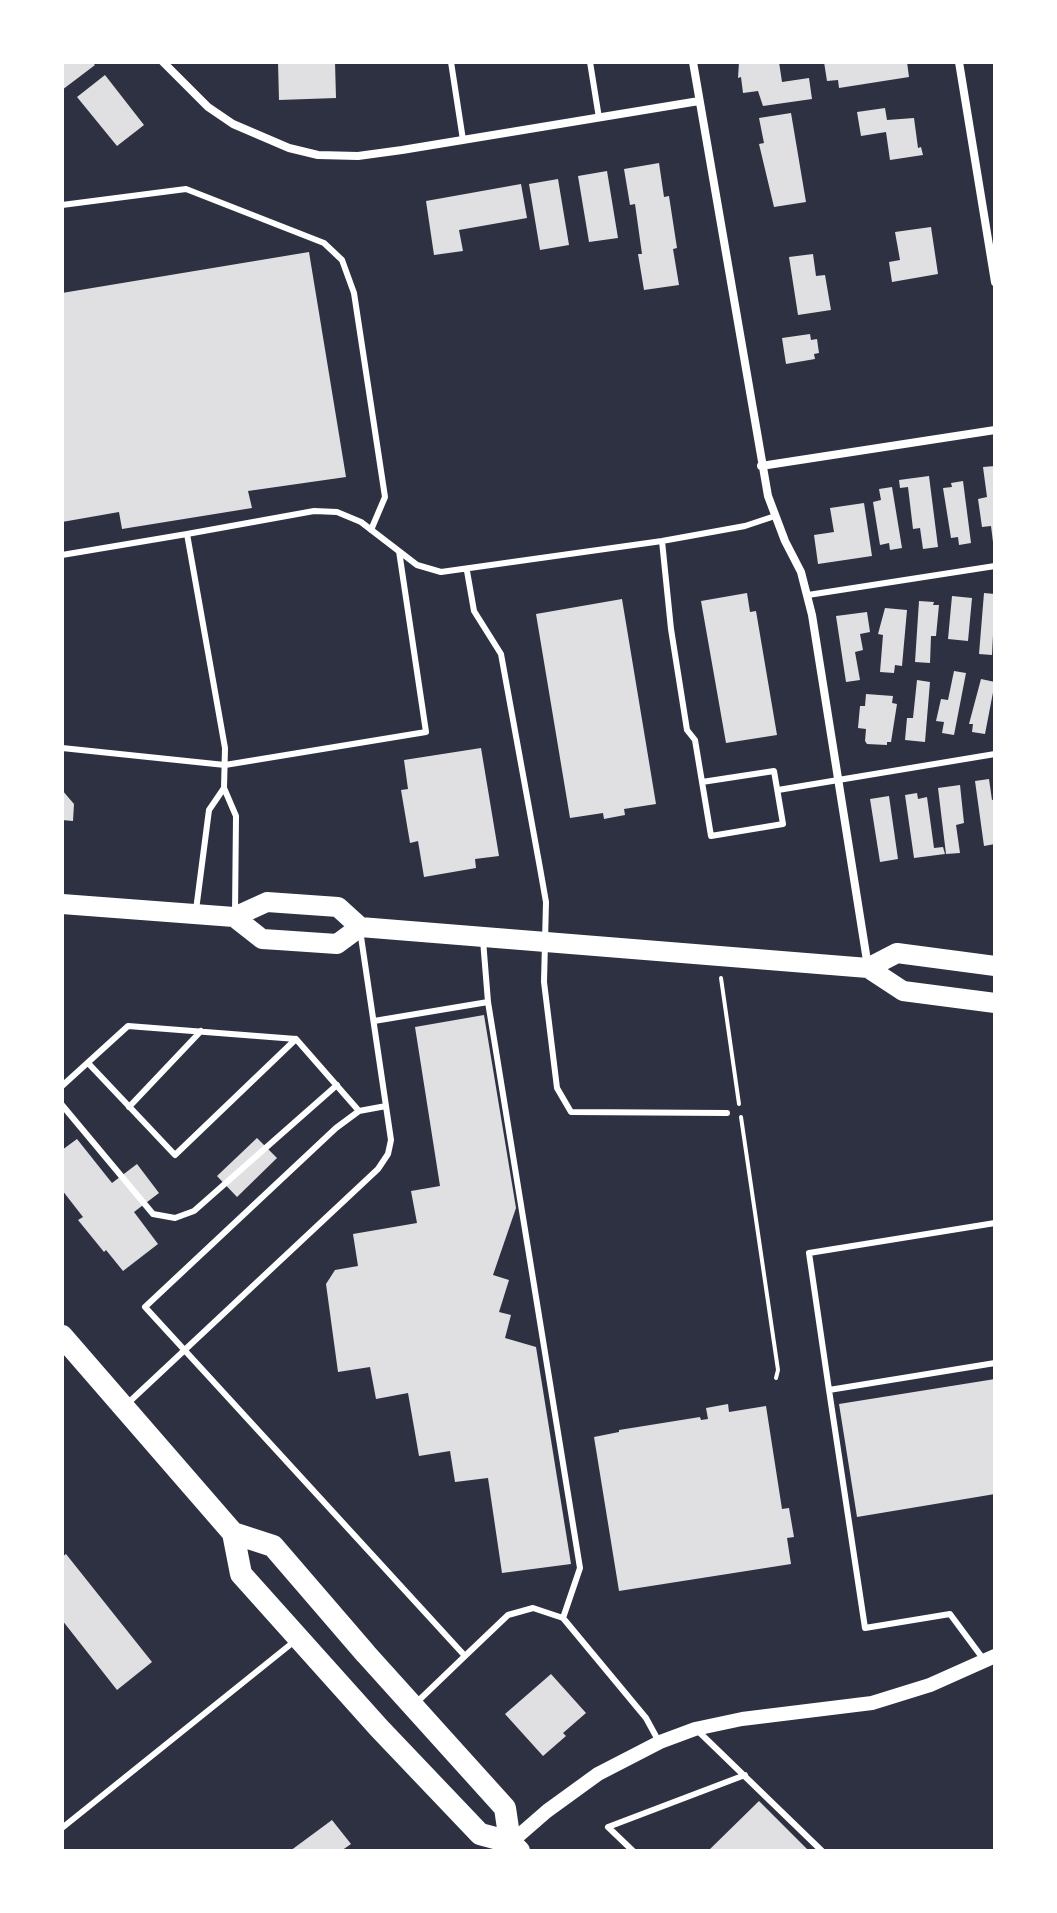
<!DOCTYPE html>
<html>
<head>
<meta charset="utf-8">
<style>
	body { margin:0 }
	#map { position:relative; width:1057px; height:1913px; overflow:hidden; background:#2d3142; font-family:"Nunito Sans",sans-serif }
	canvas { display:block }
	.frame { position:absolute; inset:0; border:64px solid #fff; pointer-events:none }
</style>
</head>
<body>
<div id="map">
<canvas width="1057" height="1913"></canvas>
<div class="frame"></div>
</div>
<script>
const ctx = document.querySelector('canvas').getContext('2d');
ctx.lineJoin = 'round';
function paint(path, color) { ctx.fillStyle = color; ctx.fill(path, 'evenodd'); }
const shape = rows => new Path2D(rows.map(r => 'M' + r).join(''));
function stroke(path, color, width, dash) { ctx.strokeStyle = color; ctx.lineWidth = width; ctx.lineCap = dash ? 'butt' : 'round'; ctx.setLineDash(dash || []); ctx.stroke(path); }
const building = shape([
	[62,62,92,62,95,65,62,90],
	[278,62,335,62,336,98,279,100],
	[739,62,779,62,782,82,809,78,812,99,763,106,758,91,743,93,741,77,738,78],
	[824,62,907,62,909,77,839,88,838,80,827,81],
	[105,75,144,125,117,146,77,97],
	[885,108,887,120,914,118,918,148,921,147,923,155,890,160,886,132,861,136,857,112],
	[791,113,806,202,774,207,759,144,764,143,759,118],
	[659,163,664,197,669,196,677,248,673,249,679,285,644,290,638,254,642,254,635,204,630,205,624,169],
	[607,171,618,238,589,242,578,176],
	[558,179,569,245,540,250,529,184],
	[521,184,527,218,459,230,463,251,434,255,426,201],
	[931,227,938,274,892,282,889,262,900,260,895,232],
	[309,252,346,477,248,491,252,508,122,529,119,512,62,522,62,293],
	[813,254,816,276,825,275,831,310,798,315,789,257],
	[810,334,811,340,817,339,819,353,814,354,815,359,786,364,782,338],
	[995,466,995,542,993,542,991,526,982,527,978,499,987,497,983,467],
	[929,476,938,547,923,549,920,528,913,529,908,487,900,488,899,480],
	[963,481,971,543,959,545,958,537,951,538,943,488,952,487,951,483],
	[892,487,902,548,890,550,889,543,880,545,873,502,881,500,879,489],
	[864,503,872,556,818,564,814,535,834,532,830,508],
	[747,593,750,612,756,611,777,735,726,743,701,601],
	[984,593,995,594,992,655,979,654],
	[952,596,972,598,968,641,948,639],
	[622,599,656,804,624,809,625,815,604,819,603,813,570,818,536,614],
	[919,601,934,602,933,605,939,605,936,636,931,636,930,663,915,662],
	[885,608,907,610,902,666,895,665,894,673,880,672,883,635,878,634],
	[867,612,870,632,860,634,863,650,855,652,860,680,846,682,836,616],
	[954,671,966,673,954,735,942,733,944,722,936,721,941,699,948,700],
	[981,679,995,682,985,734,972,732,973,724,969,724],
	[917,680,930,682,925,742,905,740,907,718,913,718],
	[866,694,893,696,892,703,897,704,891,742,887,742,887,745,867,744,865,741,866,729,858,728,860,706,865,706],
	[481,748,499,856,475,859,476,868,424,877,418,841,410,843,401,790,408,789,404,760],
	[989,779,992,800,995,799,995,844,984,846,975,781],
	[960,785,964,823,956,825,960,853,946,854,938,788],
	[62,790,74,804,73,821,62,820],
	[917,793,918,799,927,797,934,848,943,847,945,854,914,858,905,795],
	[889,796,898,859,880,862,870,799],
	[484,1015,516,1208,493,1275,509,1280,499,1312,511,1315,505,1338,536,1347,571,1564,502,1573,488,1478,455,1482,450,1451,419,1456,408,1393,376,1399,370,1367,338,1372,326,1284,335,1270,358,1266,353,1234,417,1223,411,1191,440,1186,415,1027],
	[257,1138,277,1158,237,1197,217,1176],
	[77,1139,112,1183,137,1164,159,1193,134,1212,158,1244,123,1271,106,1250,104,1252,78,1220,83,1217,62,1190,62,1150],
	[995,1379,995,1494,857,1517,839,1404],
	[728,1404,729,1412,766,1406,782,1509,789,1508,794,1537,787,1538,791,1564,619,1591,594,1437,619,1432,619,1430,700,1417,701,1420,708,1419,706,1408],
	[66,1554,152,1662,117,1690,62,1620,62,1557],
	[551,1674,586,1713,563,1733,566,1736,543,1756,505,1714],
	[759,1801,809,1851,708,1851],
	[332,1820,351,1844,341,1851,290,1851]
]);
const path = shape([
	[721,978,739,1104],
	[741,1117,778,1370,776,1378]
]);
const service = shape([
	[451,62,463,140],
	[590,62,599,118],
	[62,205,186,189,324,243,342,260,354,293,385,497,371,530],
	[662,541,671,629,687,730,695,740,711,836,783,824,774,771,702,782],
	[62,555,187,534],
	[467,571,474,611,501,654,540,868,546,902,544,982,557,1088,571,1112,727,1113],
	[808,595,995,566],
	[62,748,225,765,426,732,399,551],
	[778,790,995,754],
	[196,910,209,810,224,788],
	[235,913,236,816,224,788,225,748,187,534,314,511,337,512,361,522,417,565,441,572,662,541,745,526,775,516],
	[483,940,488,1002,580,1568,563,1618],
	[374,1021,488,1002],
	[88,1063,175,1155,296,1039],
	[62,1086,128,1026,296,1039,359,1111],
	[62,1105,153,1214,175,1218,194,1211,337,1085],
	[386,1106,359,1111,336,1128,145,1307,465,1656,415,1704],
	[129,1107,201,1031],
	[829,1390,809,1253,995,1223],
	[127,1404,378,1169,388,1154,391,1140,360,930],
	[465,1656,508,1615,533,1608,563,1618,646,1718,658,1740],
	[984,1660,950,1614,865,1628,829,1390,995,1363],
	[698,1731,822,1851],
	[62,1828,296,1640],
	[633,1851,608,1827,745,1775]
]);
const minor = shape([
	[163,62,208,107,233,124,289,148,318,155,358,156,402,150,699,101],
	[693,62,768,496,785,541,801,572,812,615,868,967],
	[959,62,995,282],
	[761,466,995,430]
]);
const tertiary = shape([
	[501,1851,547,1811,598,1774,660,1742,695,1729,742,1719,872,1703,930,1685,995,1656]
]);
const primary = shape([
	[62,904,234,917,267,902,338,907,360,927,868,968,903,991,995,1003],
	[234,917,262,939,278,940,337,944,360,927],
	[868,968,897,953,995,966]
]);
const trunk = shape([
	[62,1336,233,1533,241,1574,379,1728,480,1834,510,1842,519,1851],
	[233,1533,273,1546,366,1654,505,1808,510,1842]
]);
paint(building, '#e0e0e3');
stroke(path, '#fff', 4);
stroke(service, '#fff', 6);
stroke(minor, '#fff', 8);
stroke(tertiary, '#fff', 14);
stroke(primary, '#fff', 20);
stroke(trunk, '#fff', 22);
</script>
</body>
</html>
